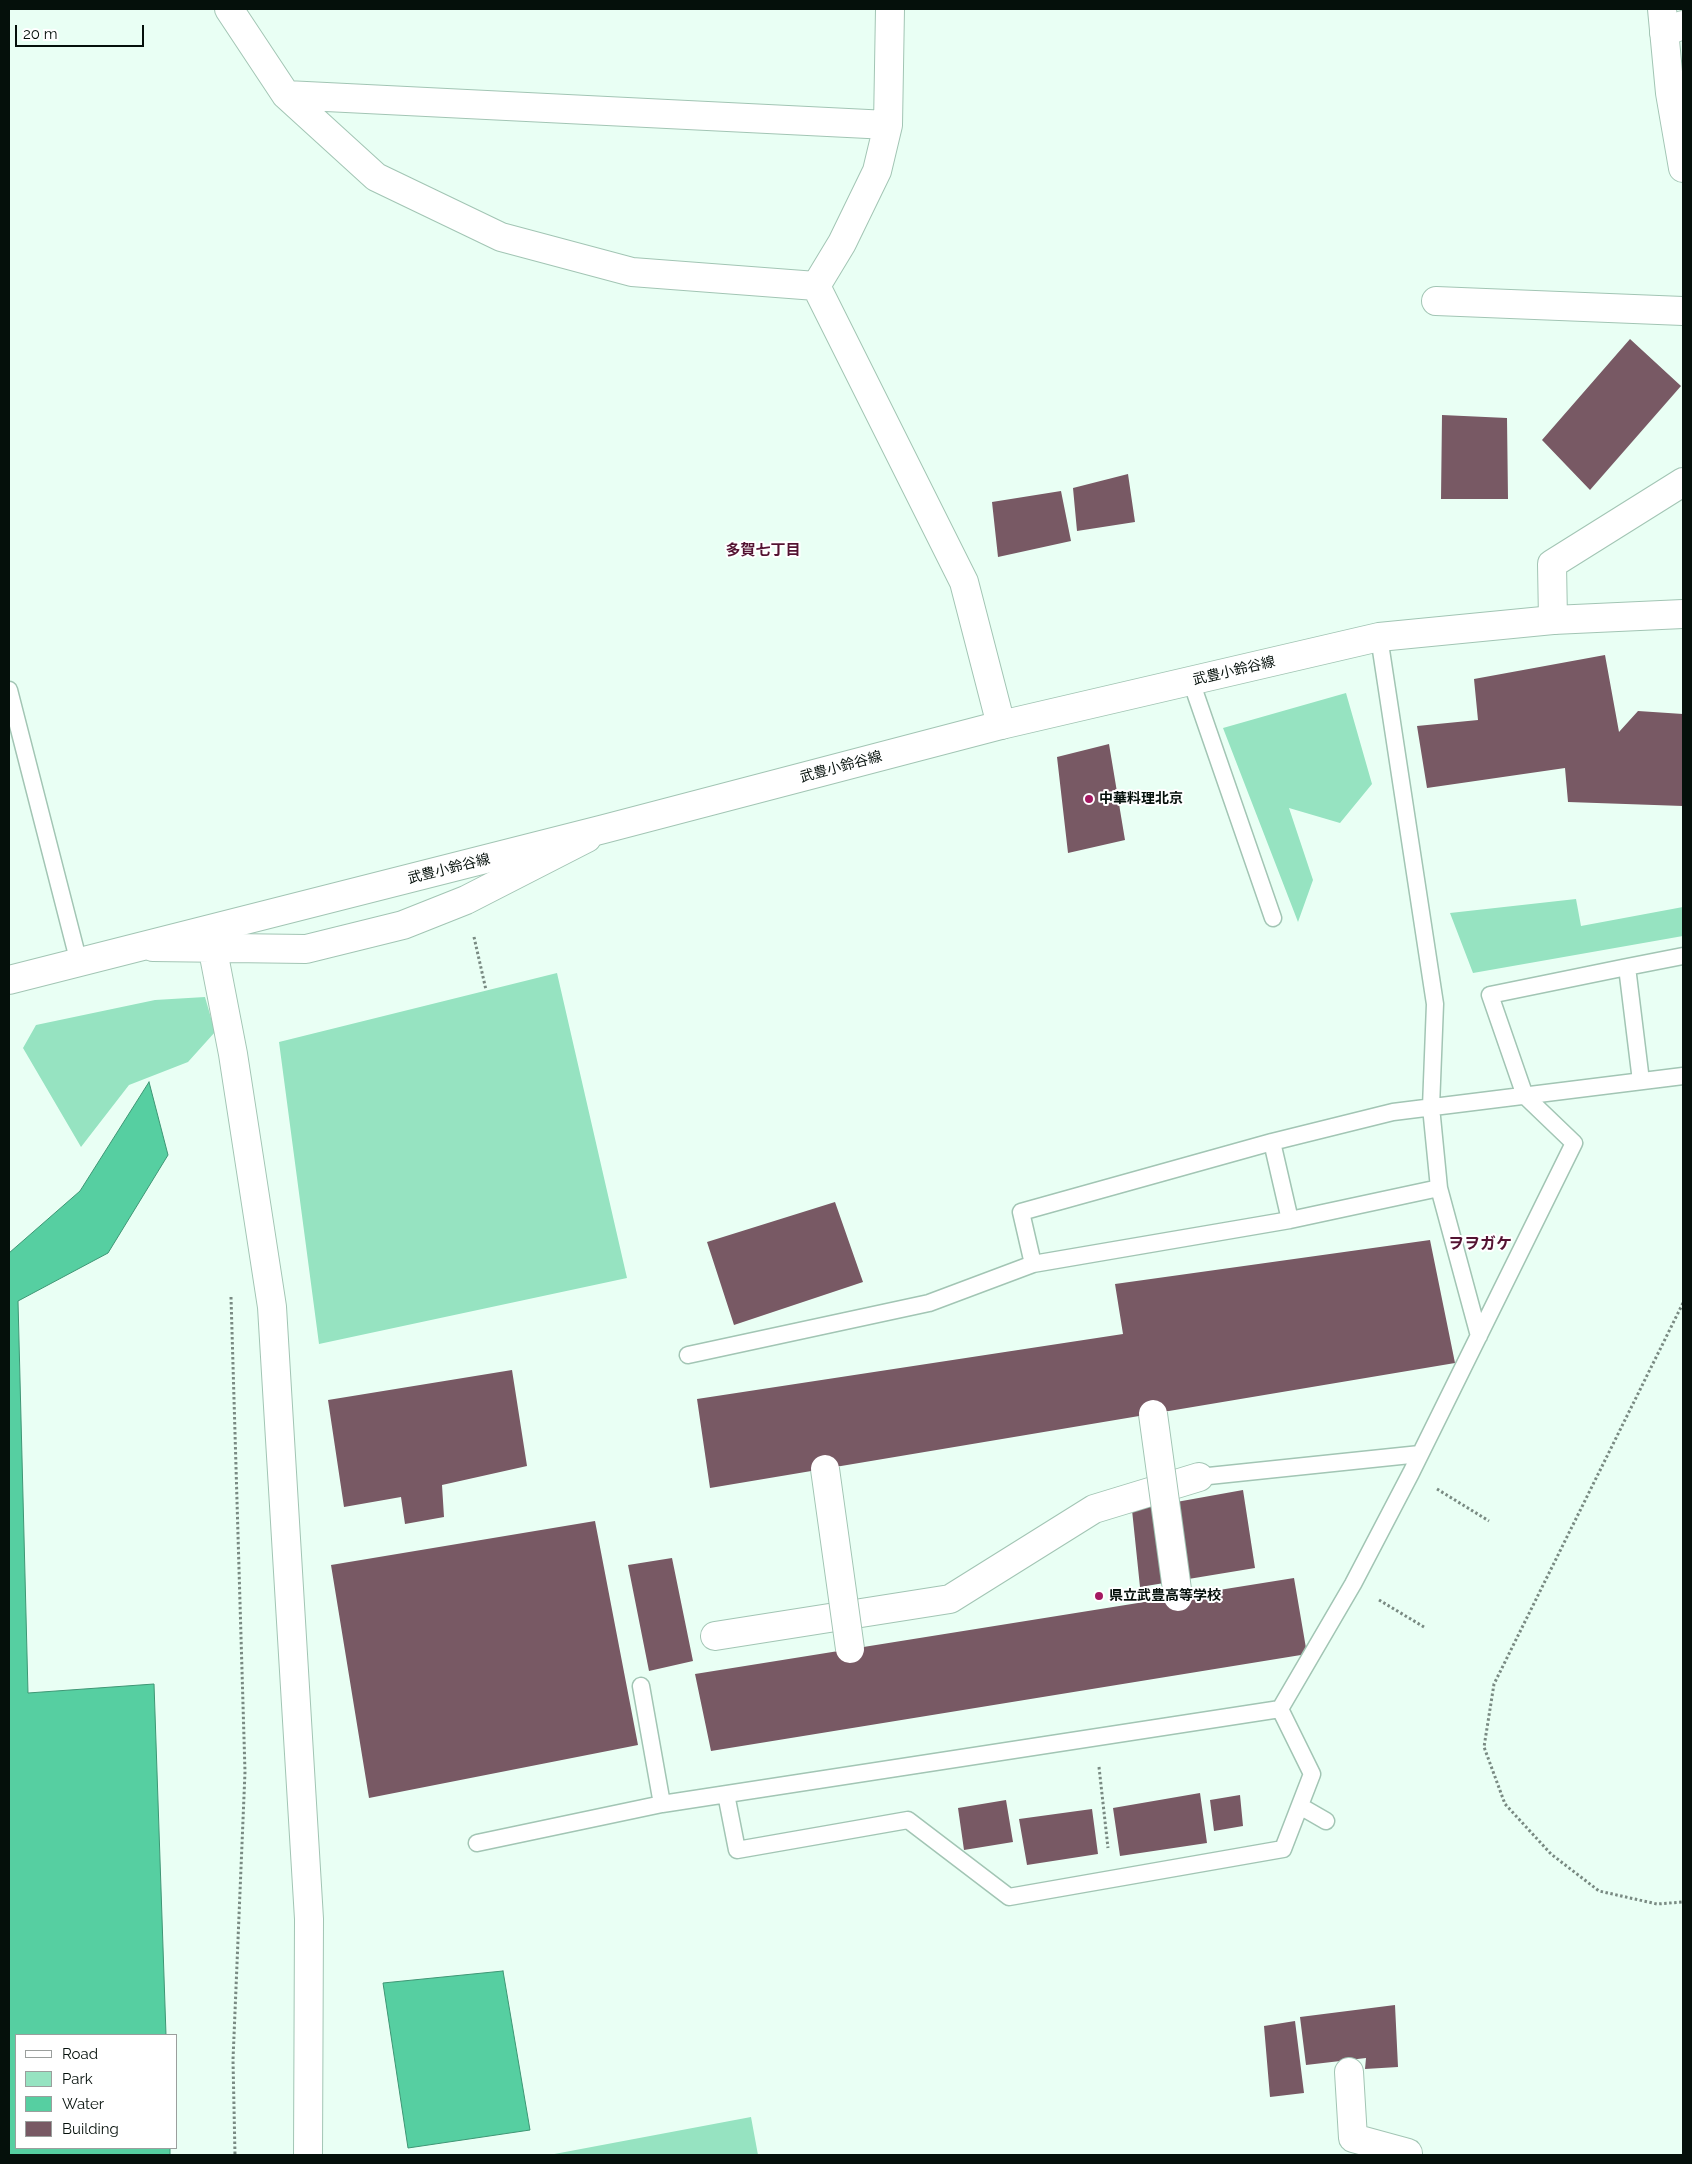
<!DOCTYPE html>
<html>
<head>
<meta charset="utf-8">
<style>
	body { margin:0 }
	#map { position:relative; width:1692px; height:2164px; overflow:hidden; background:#e9fff4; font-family:Raleway,sans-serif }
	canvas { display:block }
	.frame { position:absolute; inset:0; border:10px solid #05100b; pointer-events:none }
	.legend { position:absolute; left:15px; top:2034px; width:162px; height:115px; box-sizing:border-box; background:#fff; border:1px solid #9b9f9d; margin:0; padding:6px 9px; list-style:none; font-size:15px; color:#05100b }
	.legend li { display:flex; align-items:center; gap:10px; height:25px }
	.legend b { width:25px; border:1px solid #9b9f9d }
	.scale { position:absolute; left:15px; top:25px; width:129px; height:22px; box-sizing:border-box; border:2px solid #05100b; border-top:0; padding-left:6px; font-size:15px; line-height:18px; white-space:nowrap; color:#05100b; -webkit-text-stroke:4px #fff; paint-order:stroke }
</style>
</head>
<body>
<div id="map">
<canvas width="1692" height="2164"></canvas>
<div class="frame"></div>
<ul class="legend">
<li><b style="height:6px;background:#fff"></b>Road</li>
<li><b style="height:14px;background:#96e3c1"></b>Park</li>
<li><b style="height:14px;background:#56cfa1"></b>Water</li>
<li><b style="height:14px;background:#785964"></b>Building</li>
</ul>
<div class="scale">20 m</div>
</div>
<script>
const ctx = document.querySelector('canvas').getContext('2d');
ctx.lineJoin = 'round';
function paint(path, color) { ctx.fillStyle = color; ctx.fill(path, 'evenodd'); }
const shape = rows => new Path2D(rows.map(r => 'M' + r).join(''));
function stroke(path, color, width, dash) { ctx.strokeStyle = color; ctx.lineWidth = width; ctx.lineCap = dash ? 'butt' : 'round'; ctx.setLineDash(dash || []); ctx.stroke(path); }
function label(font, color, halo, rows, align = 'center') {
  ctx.font = font + ' Raleway,"Noto Sans JP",sans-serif'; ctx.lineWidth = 4; ctx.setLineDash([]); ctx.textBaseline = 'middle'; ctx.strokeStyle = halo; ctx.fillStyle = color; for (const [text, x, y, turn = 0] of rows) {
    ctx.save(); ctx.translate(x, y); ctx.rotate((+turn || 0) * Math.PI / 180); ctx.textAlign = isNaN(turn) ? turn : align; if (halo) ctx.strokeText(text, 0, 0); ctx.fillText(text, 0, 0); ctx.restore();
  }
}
const green = shape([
	[1346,693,1372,784,1340,823,1289,808,1313,880,1298,922,1223,728],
	[1576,899,1581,926,1683,907,1683,936,1473,973,1450,913],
	[557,973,627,1278,319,1344,279,1042],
	[205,997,215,1032,188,1062,129,1085,81,1147,23,1048,36,1025,155,1000],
	[751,2117,758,2155,549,2155]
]);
const water = shape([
	[149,1082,168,1155,108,1253,18,1301,28,1693,154,1684,166,2035,16,2035,16,2148,170,2148,170,2155,9,2155,9,1253,80,1191,149,1082],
	[503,1971,530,2130,408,2148,383,1983,503,1971]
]);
const building = shape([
	[1630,339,1681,386,1590,490,1542,440],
	[1442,415,1507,418,1508,499,1441,499],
	[1128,474,1135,522,1077,531,1073,488],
	[1061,491,1071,541,998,557,992,502],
	[1605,655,1619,732,1638,711,1683,714,1683,806,1568,802,1565,768,1427,788,1417,726,1478,720,1474,679],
	[1109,744,1125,840,1068,853,1057,757],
	[835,1202,863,1282,734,1325,707,1242],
	[1430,1240,1455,1363,710,1488,697,1399,1123,1334,1115,1284],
	[512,1370,527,1466,442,1485,444,1517,405,1524,401,1497,344,1507,328,1400],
	[1243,1490,1255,1568,1140,1587,1132,1510],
	[595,1521,638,1745,369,1798,331,1565],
	[672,1558,693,1661,649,1671,628,1565],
	[1294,1578,1307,1654,711,1751,695,1674],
	[1200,1793,1207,1843,1120,1856,1113,1808],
	[1240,1795,1243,1826,1214,1831,1210,1800],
	[1006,1800,1013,1842,964,1850,958,1808],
	[1092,1809,1098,1854,1027,1865,1019,1819],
	[1395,2005,1398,2067,1365,2069,1366,2058,1306,2065,1300,2017],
	[1295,2021,1304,2093,1270,2097,1264,2026]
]);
const path = shape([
	[474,937,486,990],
	[231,1297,245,1772,233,2060,235,2155],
	[1683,1303,1494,1684,1484,1747,1505,1804,1551,1854,1599,1891,1657,1904,1683,1902],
	[1437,1489,1489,1521],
	[1379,1600,1424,1627],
	[1099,1767,1108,1848]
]);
const lane = shape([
	[1379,637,1435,1004,1431,1107,1439,1188,1479,1336],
	[1191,681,1273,918],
	[9,690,79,963],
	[1641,1081,1627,967,1683,956],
	[1290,1220,1272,1142,1393,1112,1683,1076],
	[1033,1264,1021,1212,1272,1142],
	[688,1355,929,1303,1033,1264,1290,1220,1439,1188],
	[1199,1477,1420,1454],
	[641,1686,662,1804],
	[726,1794,737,1850,908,1820,1009,1897,1283,1849,1312,1774,1280,1709],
	[1300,1806,1326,1821],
	[477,1843,662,1804,1280,1709,1353,1584,1411,1473,1574,1143,1525,1096,1490,995,1627,967]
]);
const street = shape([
	[229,9,286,95,888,125,890,9],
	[1664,32,1683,25],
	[286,95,376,177,501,237,632,272,816,286],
	[888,125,877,171,842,243,816,286,964,582,1001,725],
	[1436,301,1683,311],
	[1553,620,1552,564,1683,482],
	[209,930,233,1054,272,1307,309,1919,308,2155],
	[153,947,306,949,403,925,466,900,587,838],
	[715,1636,950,1599,1094,1509,1199,1477],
	[1349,2072,1353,2138,1408,2153,1408,2155]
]);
const secondary = shape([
	[1662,9,1670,93,1683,168]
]);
const primary = shape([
	[9,980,604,829,1001,725,1379,637,1553,620,1683,614]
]);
const streetBridge = shape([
	[1153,1414,1178,1597],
	[825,1469,850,1649]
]);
const markers = [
	[1089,799,5,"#a41961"],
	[1099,1596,5,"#a41961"]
];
const streetNames = [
	["武豊小鈴谷線",1234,671,-13],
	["武豊小鈴谷線",841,767,-15],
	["武豊小鈴谷線",449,869,-14]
];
const poiNames = [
	["中華料理北京",1099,799],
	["県立武豊高等学校",1109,1596]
];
const neighbourhoodNames = [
	["多賀七丁目",763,550]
];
const quarterNames = [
	["ヲヲガケ",1480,1244]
];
paint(green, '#96e3c1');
paint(water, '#56cfa1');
stroke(water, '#3e9674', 1);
paint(building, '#785964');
stroke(lane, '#a2c5b4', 19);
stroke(street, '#a2c5b4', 30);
stroke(secondary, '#a2c5b4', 30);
stroke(primary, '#a2c5b4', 30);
stroke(path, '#798a82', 3, [2.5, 2.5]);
stroke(lane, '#fff', 16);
stroke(street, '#fff', 28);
stroke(secondary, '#fff', 28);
stroke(primary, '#fff', 28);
stroke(streetBridge, '#a2c5b4', 30, []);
stroke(streetBridge, '#fff', 28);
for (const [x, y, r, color] of markers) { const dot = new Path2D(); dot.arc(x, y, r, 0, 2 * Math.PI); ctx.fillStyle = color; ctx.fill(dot); stroke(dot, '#fff', 2); }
label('14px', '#05100b', '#fff', streetNames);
label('bold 14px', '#05100b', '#fff', poiNames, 'left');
label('bold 15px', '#541332', '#fff', neighbourhoodNames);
label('bold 16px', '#541332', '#fff', quarterNames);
</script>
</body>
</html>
